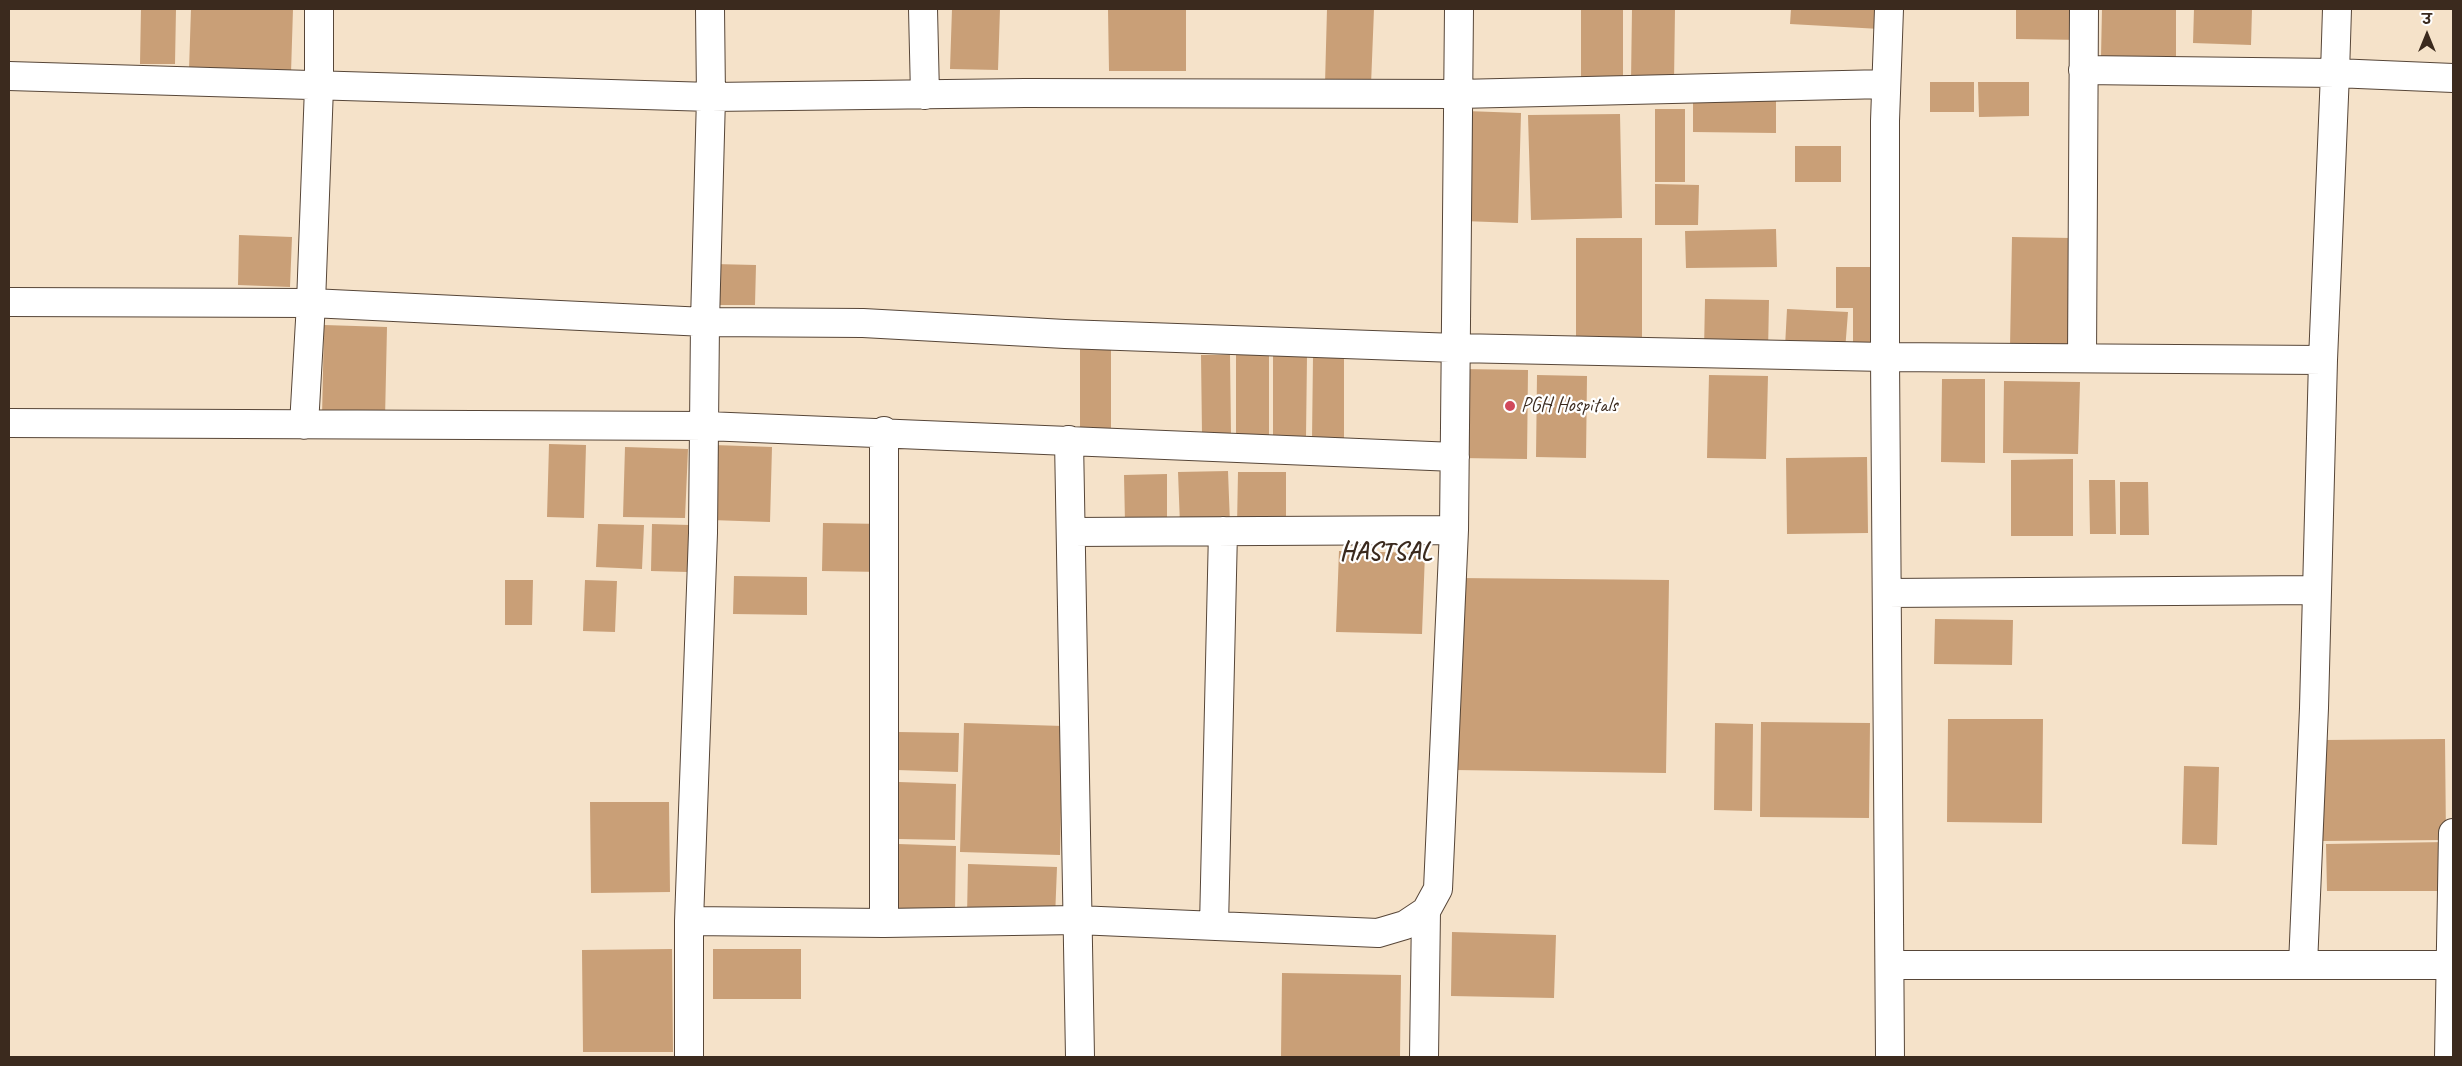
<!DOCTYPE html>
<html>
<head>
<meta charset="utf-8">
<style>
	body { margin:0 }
	#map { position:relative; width:2462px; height:1066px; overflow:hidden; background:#f5e2c9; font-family:Caveat,"Playpen Sans Deva",sans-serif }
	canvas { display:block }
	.frame { position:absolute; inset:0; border:10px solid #3b2a1e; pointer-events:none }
	.north { position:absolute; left:2402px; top:10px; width:50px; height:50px; -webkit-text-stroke:4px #fff; paint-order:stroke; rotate:0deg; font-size:14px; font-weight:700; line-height:20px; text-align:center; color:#3b2a1e }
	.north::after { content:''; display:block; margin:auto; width:18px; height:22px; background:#3b2a1e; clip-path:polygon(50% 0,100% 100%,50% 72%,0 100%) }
</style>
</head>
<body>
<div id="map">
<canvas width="2462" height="1066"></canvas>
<div class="frame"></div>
<div class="north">उ</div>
</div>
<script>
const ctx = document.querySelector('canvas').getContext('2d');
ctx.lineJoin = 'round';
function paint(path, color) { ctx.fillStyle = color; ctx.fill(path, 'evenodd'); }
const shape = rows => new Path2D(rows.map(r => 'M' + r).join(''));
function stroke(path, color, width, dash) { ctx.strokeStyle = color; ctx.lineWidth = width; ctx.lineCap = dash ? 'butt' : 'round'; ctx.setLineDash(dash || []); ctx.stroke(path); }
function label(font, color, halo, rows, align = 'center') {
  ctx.font = font + ' Caveat,sans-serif'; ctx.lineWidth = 4.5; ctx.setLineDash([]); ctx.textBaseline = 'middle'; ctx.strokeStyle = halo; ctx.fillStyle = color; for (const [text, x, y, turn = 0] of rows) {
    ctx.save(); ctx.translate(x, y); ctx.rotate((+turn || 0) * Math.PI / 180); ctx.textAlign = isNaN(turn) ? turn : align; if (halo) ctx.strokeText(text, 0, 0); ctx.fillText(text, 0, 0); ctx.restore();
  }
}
const building = shape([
	[141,9,176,9,175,64,140,64],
	[191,9,293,9,291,73,189,70],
	[952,9,1000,9,998,70,950,69],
	[1108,9,1186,9,1186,71,1109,71],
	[1327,9,1374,9,1371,85,1325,84],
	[1581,9,1623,9,1623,84,1581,84],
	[1632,9,1675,9,1674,83,1631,82],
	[1791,9,1881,9,1880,29,1790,24],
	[2016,9,2083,9,2083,40,2016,39],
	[2102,9,2176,9,2176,58,2101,57],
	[2194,9,2252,9,2251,45,2193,43],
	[1930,82,1974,82,1974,112,1930,112],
	[1978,82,2029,82,2029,116,1979,117],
	[1693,89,1776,90,1776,133,1693,132],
	[1655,109,1685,109,1685,182,1655,182],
	[1466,111,1521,113,1518,223,1463,221],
	[1620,114,1622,218,1531,220,1528,115],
	[1795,146,1841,146,1841,182,1795,182],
	[1655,184,1699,185,1698,225,1655,225],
	[1776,229,1777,267,1686,268,1685,231],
	[239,235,292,237,290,287,238,285],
	[2012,237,2071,238,2070,348,2010,347],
	[1576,238,1642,238,1642,339,1576,339],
	[714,264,756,265,755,305,713,305],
	[1836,267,1880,267,1880,350,1853,350,1853,308,1836,308],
	[1705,299,1769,300,1768,352,1704,351],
	[1787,309,1848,312,1845,351,1785,347],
	[324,325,387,327,385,419,322,417],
	[1080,349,1111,349,1111,436,1080,436],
	[1201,355,1230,355,1231,435,1202,435],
	[1236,355,1269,355,1269,436,1236,436],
	[1273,356,1307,356,1306,437,1273,437],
	[1313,357,1344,357,1344,441,1312,440],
	[1461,369,1528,370,1527,459,1460,458],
	[1537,375,1587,376,1586,458,1536,457],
	[1709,375,1768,376,1766,459,1707,458],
	[1942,379,1985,379,1985,463,1941,462],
	[2004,381,2080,382,2078,454,2003,453],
	[549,444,586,445,584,518,547,517],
	[714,445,772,447,770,522,711,520],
	[625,447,688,449,685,518,623,517],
	[1867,457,1868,533,1787,534,1786,458],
	[2073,459,2073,536,2011,536,2011,460],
	[1228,471,1230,524,1180,525,1178,472],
	[1238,472,1286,472,1286,527,1237,526],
	[1167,474,1167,522,1125,523,1124,475],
	[2089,480,2115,480,2116,534,2090,534],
	[2120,482,2148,482,2149,535,2120,535],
	[823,523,884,524,882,572,822,571],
	[598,524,644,525,642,569,596,567],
	[652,524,690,525,688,572,651,571],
	[1339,551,1425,553,1422,634,1336,632],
	[734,576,807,577,807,615,733,614],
	[1457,578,1669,580,1666,773,1455,770],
	[505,580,533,580,532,625,505,625],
	[585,580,617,581,615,632,583,631],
	[1935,619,2013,620,2012,665,1934,664],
	[1948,719,2043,719,2042,823,1947,822],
	[1761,722,1870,723,1869,818,1760,817],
	[964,723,1063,726,1060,855,960,852],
	[1715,723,1753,724,1752,811,1714,810],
	[898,732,959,733,958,772,897,770],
	[2445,739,2446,840,2323,841,2323,740],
	[2184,766,2219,767,2217,845,2182,844],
	[899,782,956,784,955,840,898,839],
	[590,802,669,802,670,892,591,893],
	[2446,842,2447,891,2327,891,2326,844],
	[898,844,956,846,955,911,896,909],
	[968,864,1057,867,1055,918,967,916],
	[1452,932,1556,935,1554,998,1451,996],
	[672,949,673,1052,583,1052,582,950],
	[713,949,801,949,801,999,713,999],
	[1282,973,1401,975,1400,1057,1281,1057]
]);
const minor = shape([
	[923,9,925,95],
	[1889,9,1885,121,1885,357,1890,1057],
	[2337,9,2335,73,2453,78],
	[2083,70,2335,73,2323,360,2314,708,2303,965],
	[9,76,711,97,1025,93,1458,94,1886,84],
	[9,302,311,303,705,322,863,323,1065,334,1456,348,1885,357,2323,360],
	[2082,358,2084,9],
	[9,423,706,426,1455,457],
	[304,425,311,303,319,87,319,9],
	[884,431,884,923],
	[1069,440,1080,1057],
	[1071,532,1454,530],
	[1887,593,2317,590],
	[689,921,703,533,705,322,711,97,710,9],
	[1214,926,1223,531],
	[1890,965,2451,965],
	[689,1057,689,921,884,923,1077,920,1378,933,1405,925,1426,911,1438,889,1454,530,1459,9],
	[1424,1057,1426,911],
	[2449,1057,2453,833]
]);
const markers = [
	[1510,406,6,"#d1495b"]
];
const poiNames = [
	["PGH Hospitals",1521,406]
];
const districtNames = [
	["HASTSAL",1386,552]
];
paint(building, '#c99f77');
stroke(minor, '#574638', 30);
stroke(minor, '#fff', 28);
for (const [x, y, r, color] of markers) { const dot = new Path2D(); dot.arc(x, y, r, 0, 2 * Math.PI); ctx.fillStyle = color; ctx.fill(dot); stroke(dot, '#fff', 2); }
label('20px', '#3b2a1e', '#fff', poiNames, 'left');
ctx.letterSpacing = '1px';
label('bold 25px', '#3b2a1e', '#fff', districtNames);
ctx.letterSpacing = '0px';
</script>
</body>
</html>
